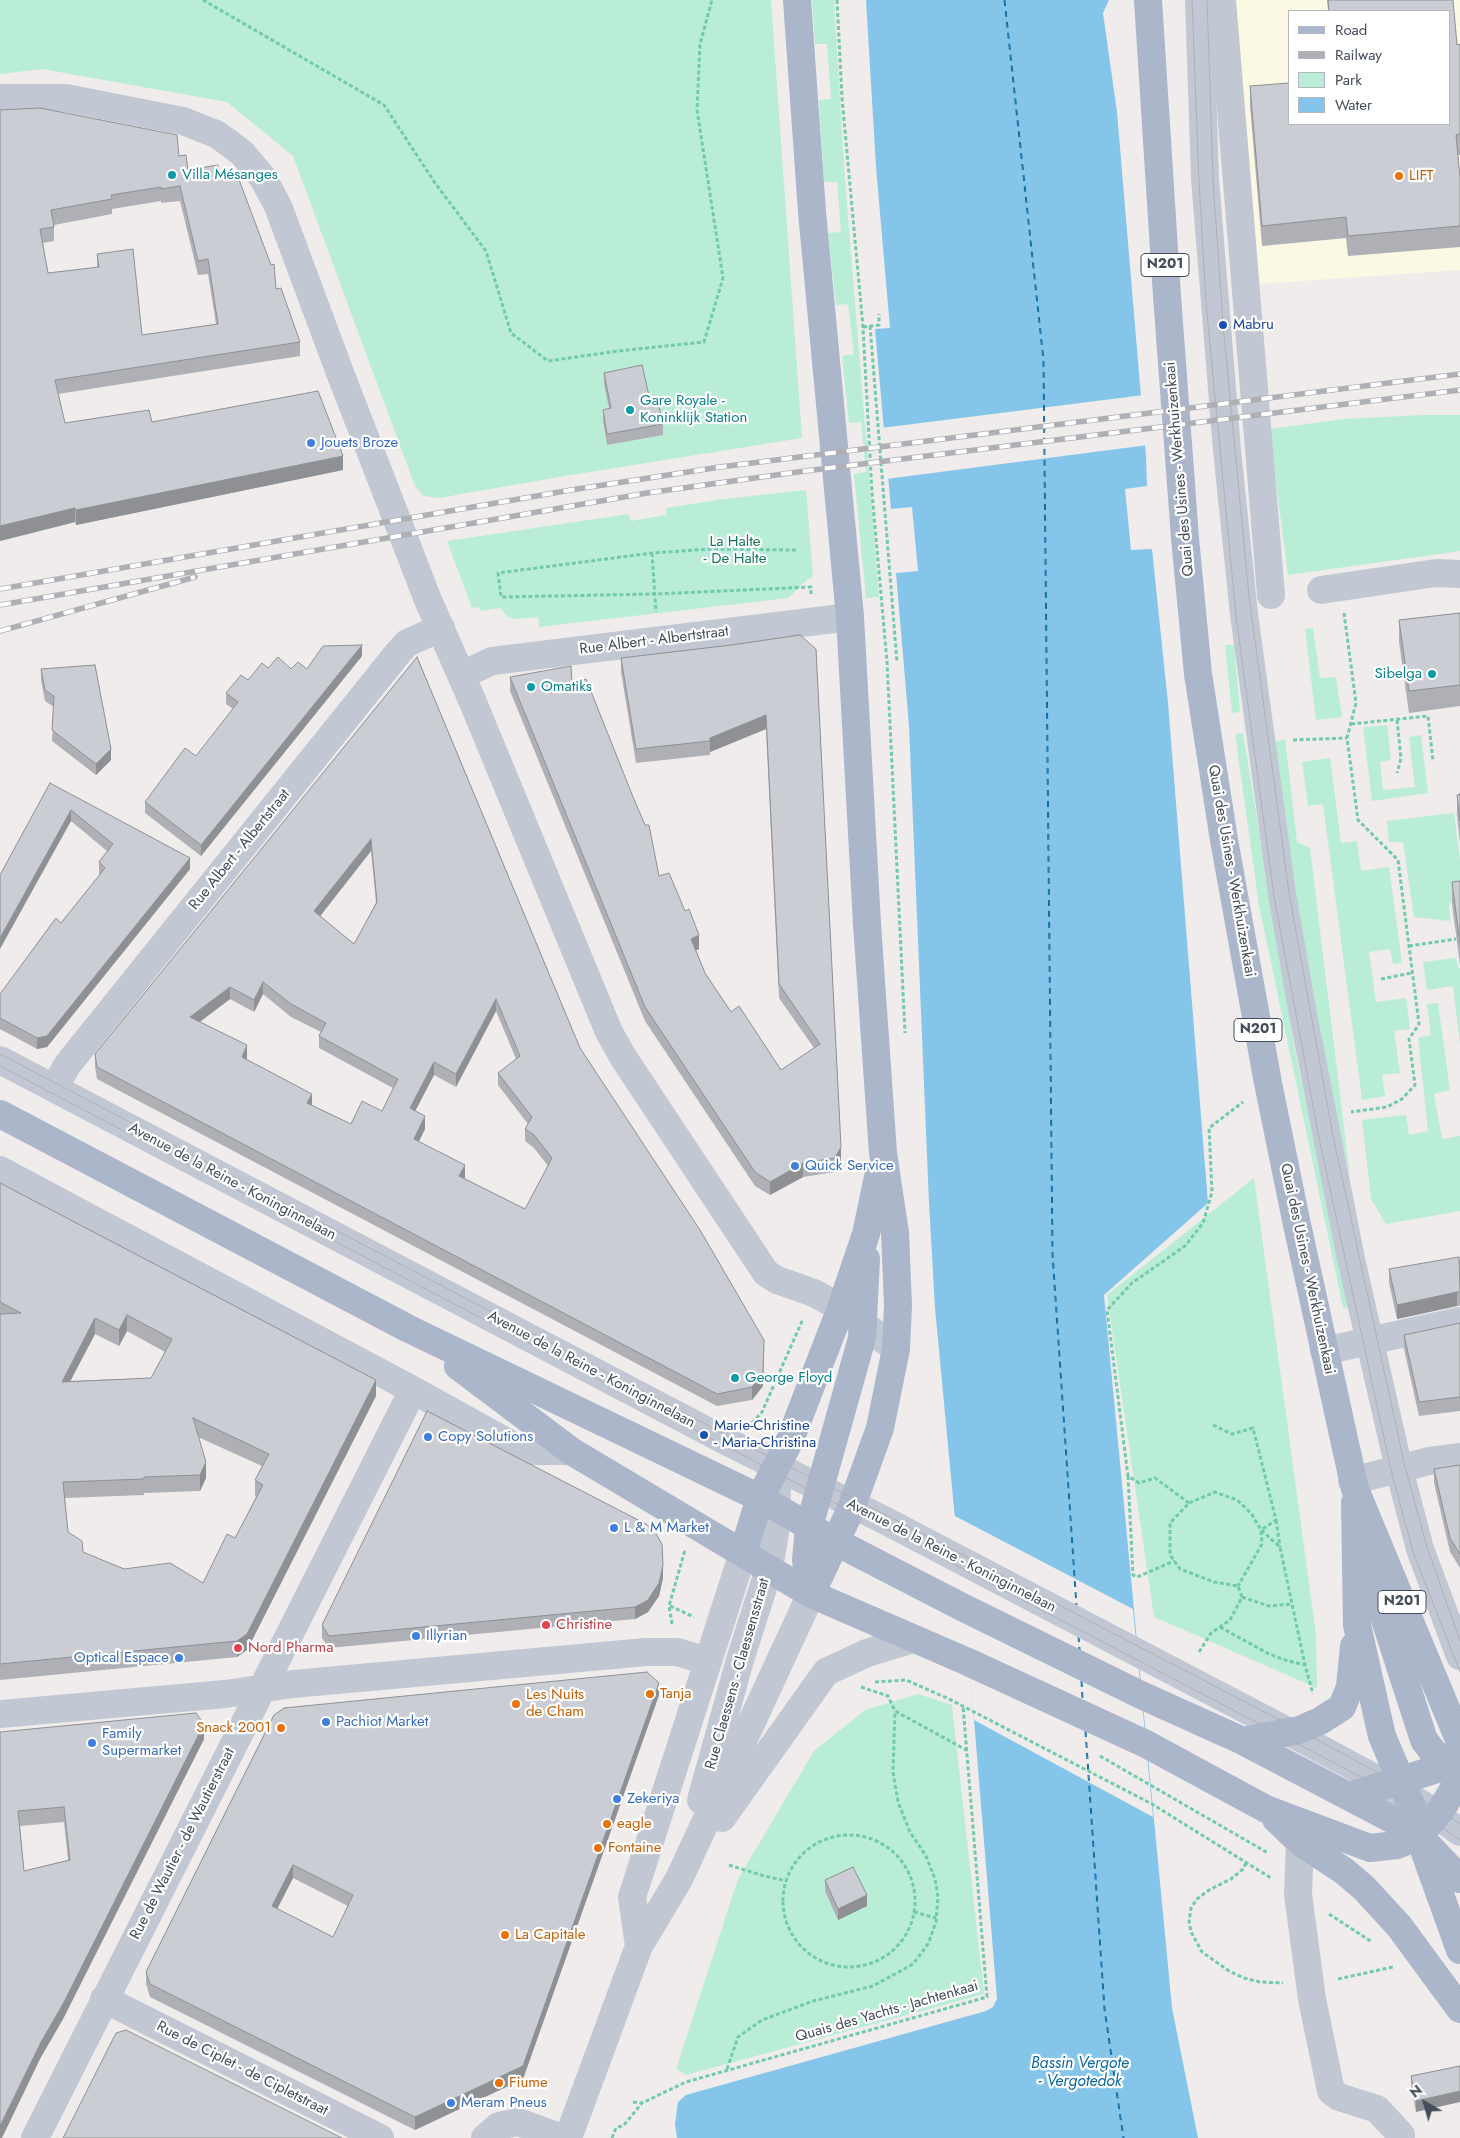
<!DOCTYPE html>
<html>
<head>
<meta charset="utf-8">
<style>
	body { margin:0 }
	#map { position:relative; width:1460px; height:2138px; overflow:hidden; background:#efeceb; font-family:Jost,sans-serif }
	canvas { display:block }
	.legend { position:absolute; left:1288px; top:10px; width:162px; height:115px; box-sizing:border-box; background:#fff; border:1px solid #b4b7bd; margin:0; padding:6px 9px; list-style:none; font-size:15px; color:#444c59 }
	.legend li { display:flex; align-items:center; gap:10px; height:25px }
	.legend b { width:25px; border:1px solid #b4b7bd }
	.north { position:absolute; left:1400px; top:2078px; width:50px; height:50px; -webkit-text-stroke:4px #fff; paint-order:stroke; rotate:322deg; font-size:14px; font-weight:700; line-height:20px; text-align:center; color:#444c59 }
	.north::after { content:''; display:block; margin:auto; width:18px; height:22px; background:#444c59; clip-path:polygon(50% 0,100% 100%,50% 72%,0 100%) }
</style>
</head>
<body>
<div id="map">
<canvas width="1460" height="2138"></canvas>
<ul class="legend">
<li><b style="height:6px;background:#abb6cb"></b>Road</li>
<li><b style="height:6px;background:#aeb0b6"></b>Railway</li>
<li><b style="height:14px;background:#b9edd6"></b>Park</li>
<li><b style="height:14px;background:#86c5ea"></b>Water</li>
</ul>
<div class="north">N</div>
</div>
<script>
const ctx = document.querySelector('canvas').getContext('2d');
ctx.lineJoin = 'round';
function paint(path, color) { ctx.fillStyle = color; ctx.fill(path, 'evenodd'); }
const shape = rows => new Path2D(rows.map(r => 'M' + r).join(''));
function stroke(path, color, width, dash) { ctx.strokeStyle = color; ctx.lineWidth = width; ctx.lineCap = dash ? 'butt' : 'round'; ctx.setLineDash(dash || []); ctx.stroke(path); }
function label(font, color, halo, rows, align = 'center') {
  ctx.font = font + ' Jost,sans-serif'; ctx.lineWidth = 4.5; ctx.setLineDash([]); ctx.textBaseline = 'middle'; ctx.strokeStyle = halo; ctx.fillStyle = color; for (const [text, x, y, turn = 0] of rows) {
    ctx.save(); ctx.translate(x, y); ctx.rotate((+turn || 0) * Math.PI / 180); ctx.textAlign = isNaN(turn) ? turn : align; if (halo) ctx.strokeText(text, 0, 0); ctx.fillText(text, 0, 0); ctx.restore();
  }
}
const commercial = shape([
	[1234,0,1460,0,1460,270,1244,285],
	[1289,11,1449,11,1449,124,1289,124]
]);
const green = shape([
	[0,0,771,0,802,438,559,477,439,498,424,496,415,486,293,156,227,102,42,69,0,74],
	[812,0,834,0,845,180,879,597,866,598,854,474,866,472,861,422,849,423,842,356,854,354,848,304,836,305,828,233,841,232,837,182,824,182,819,100,831,99,827,44,815,44],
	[1423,415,1460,415,1460,551,1288,575,1269,429,1344,419],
	[806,490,813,577,808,579,788,598,539,627,538,617,513,619,507,616,501,608,480,611,479,607,472,608,447,541,629,514,631,521,666,515,666,508,724,499],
	[1313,628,1320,678,1336,677,1342,717,1316,720,1305,629],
	[1225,645,1234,645,1240,712,1232,713],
	[1387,725,1391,760,1380,762,1383,790,1415,787,1409,737,1421,735,1428,793,1372,801,1363,727],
	[1243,733,1296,1056,1350,1307,1343,1308,1259,905,1235,734],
	[1285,739,1297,842,1310,848,1350,1177,1315,1021,1273,742],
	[1330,758,1341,843,1357,841,1361,871,1389,867,1402,963,1393,964,1390,949,1369,952,1376,1002,1406,998,1410,1029,1394,1031,1400,1073,1382,1075,1385,1096,1362,1100,1323,804,1308,806,1302,762],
	[1454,813,1460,859,1460,901,1449,903,1450,921,1414,917,1403,842,1389,842,1387,821],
	[1456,958,1458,968,1460,968,1460,1043,1453,986,1427,990,1423,962],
	[1438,1003,1450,1090,1434,1094,1442,1139,1460,1136,1460,1211,1386,1224,1371,1199,1362,1120,1406,1115,1409,1135,1428,1131,1418,1038,1431,1035,1427,1004],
	[1254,1178,1316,1635,1317,1688,1154,1617,1107,1295],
	[918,1694,952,1705,984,1994,686,2075,676,2069,738,1879,814,1751,865,1710]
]);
const water = shape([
	[866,0,1109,0,1103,13,1117,112,1146,456,1147,486,1125,489,1131,550,1152,549,1168,703,1208,1203,1104,1295,1172,2008,1198,2138,677,2138,675,2124,678,2102,686,2095,986,2011,993,2007,997,1999,974,1720,935,1308,929,1203,909,726,896,573,918,571,912,507,891,509,875,329,890,328,876,167]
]);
const pier = shape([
	[1144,395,1148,445,886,479,881,428],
	[953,1515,1133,1609,1153,1817,974,1720]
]);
const ferry = shape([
	[1004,0,1043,360,1052,1254,1076,1605],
	[1005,0,1044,360,1053,1254,1077,1607],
	[1078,1636,1079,1650],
	[1079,1636,1080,1650],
	[1081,1681,1082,1699],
	[1082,1681,1083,1699],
	[1085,1731,1104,2009,1123,2138],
	[1086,1731,1105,2009,1124,2138]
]);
const path = shape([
	[203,0,384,105,435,183,486,251,511,333,548,361,618,351,704,342,723,278,697,110,700,44,712,0],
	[837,0,842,98,863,327,872,493,887,662,905,1033],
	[870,326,897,662],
	[863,327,879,325,879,314],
	[796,550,711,549,652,553,498,573,501,597,655,594,811,587,811,594],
	[652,553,656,612],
	[1344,613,1356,703,1347,738,1358,820,1398,860,1419,1024,1409,1039,1415,1085,1402,1099,1387,1107,1351,1112],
	[1397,720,1401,758,1397,773],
	[1351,724,1428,716,1433,761],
	[1293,740,1347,738],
	[1409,946,1456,939],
	[1381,979,1412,973],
	[752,1423,762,1412,803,1319],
	[1213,1425,1232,1434,1253,1428,1276,1520,1261,1530,1280,1547,1305,1665,1313,1694],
	[1128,1476,1133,1575,1137,1577,1174,1561],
	[1189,1503,1155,1478,1139,1483,1128,1476,1107,1310,1132,1283,1185,1246,1203,1223,1212,1192,1209,1128,1243,1102],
	[1276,1520,1280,1547],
	[1242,1597,1269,1606,1292,1604],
	[670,1606,694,1617],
	[672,1624,669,1606,685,1550],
	[1220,1627,1269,1654,1285,1660,1305,1665],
	[1199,1652,1211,1633,1230,1620,1242,1597,1238,1586,1214,1582,1180,1569,1170,1555,1170,1523,1189,1503,1215,1492,1237,1500,1251,1513,1261,1530,1262,1544,1238,1586],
	[875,1682,906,1680,949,1699,1152,1804,1271,1878],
	[861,1687,888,1696,895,1711,968,1751],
	[1100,1756,1268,1853],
	'783 1901a66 66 0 1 1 132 0a66 66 0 1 1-132 0Z',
	[1246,1863,1243,1869,1231,1879,1209,1890,1197,1899,1191,1908,1189,1921,1191,1932,1202,1952,1229,1971,1244,1978,1260,1982,1283,1983],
	[729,1865,764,1876,787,1881],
	[914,1912,936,1918],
	[1329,1914,1372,1942],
	[1338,1979,1393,1967],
	[727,2069,738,2037,762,2020,813,2001,873,1986,913,1964,928,1944,936,1922,938,1897,935,1879,926,1856,910,1832,898,1802,893,1772,895,1711],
	[633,2102,642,2103,686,2082,987,1997,963,1706],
	[612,2138,616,2128,624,2125,642,2103]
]);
const minor = shape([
	[1199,0,1205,179,1227,450,1244,614,1282,894,1302,1009,1351,1259,1399,1469,1420,1549,1460,1656],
	[1222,0,1271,595],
	[0,98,66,98,183,121,216,134,229,143,242,153,263,178,278,206,339,370,428,600,472,700,609,1032,623,1057,766,1273,777,1280,814,1293,841,1308,896,1349],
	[1321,590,1436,573,1460,574],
	[462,675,492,661,850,617],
	[0,1060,728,1442,886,1521,1289,1732,1388,1785,1423,1805,1460,1832],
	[54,1088,68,1064,398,653,407,643,441,628],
	[0,1170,413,1390,512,1445,526,1451,571,1451],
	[1324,1351,1460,1321],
	[1352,1481,1429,1461,1460,1457],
	[0,1714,225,1694,293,1684,646,1652,677,1652,708,1661],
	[701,1800,740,1660,769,1569,776,1526,777,1486],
	[722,1818,826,1672,867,1653,913,1639],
	[1300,1842,1298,1894,1312,1999,1331,2091,1339,2097,1377,2109,1401,2135,1401,2138],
	[639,1946,632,1897,743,1553],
	[104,1999,380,2138],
	[35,2138,413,1390],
	[485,2138,499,2126,518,2122,562,2138],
	[568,2138,639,1946,679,1879,811,1594]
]);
const major = shape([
	[797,0,812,212,850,617,867,924,883,1153,895,1233,898,1305,896,1349,880,1428,850,1511,811,1594],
	[1148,0,1167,296,1185,538,1198,674,1224,840,1268,1083,1296,1220,1355,1489,1460,1742],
	[0,1114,409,1329,760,1498,836,1542,962,1607,1141,1695,1243,1741,1405,1826,1419,1836,1460,1879],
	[458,1366,571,1451,811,1594,968,1662,1146,1744,1266,1809,1370,1848,1397,1845,1419,1836,1441,1810,1460,1778],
	[1355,1503,1357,1625,1379,1723,1382,1736,1412,1807,1419,1836,1460,1950],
	[743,1553,760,1498,790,1440,841,1308,866,1234,879,1172],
	[1362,1557,1367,1564,1424,1740,1433,1752,1452,1765],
	[811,1594,806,1560,809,1527,862,1338,866,1259],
	[1243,1741,1299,1730,1320,1721,1342,1707,1350,1687,1354,1646],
	[1349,1796,1460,1762],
	[1276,1819,1300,1842,1344,1871,1364,1888,1399,1926,1460,2009]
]);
const tram = shape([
	[1192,0,1199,180,1206,303,1236,616,1274,896,1319,1138,1391,1470,1413,1552,1460,1672],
	[1207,0,1213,179,1223,325,1249,596,1289,893,1333,1136,1405,1467,1427,1547,1460,1641],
	[0,1054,730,1437,888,1516,1299,1730,1395,1782,1460,1824],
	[0,1066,819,1495,883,1527,1279,1734,1380,1787,1433,1821,1460,1840]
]);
const rail = shape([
	[0,589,571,490,720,467,1460,374],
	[0,605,647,493,805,471,1460,390],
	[0,631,195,577]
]);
const wall = shape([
	[1327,0,1453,0,1457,45,1460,44,1460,155,1458,155,1460,177,1460,247,1348,256,1346,238,1262,246,1250,106,1250,86,1289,124,1449,11,1328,11],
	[0,110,179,156,188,170,221,179,276,289,300,342,300,356,58,394,65,423,152,422,343,470,76,525,75,522,0,541],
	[161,201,161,203,180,201,198,275,208,274,216,324,142,335,97,254,97,268,48,273,43,243,54,241,54,225,112,214,112,209],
	[604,373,650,400,663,424,663,435,607,445,603,421,603,410,609,408,604,384],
	[1460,613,1460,706,1409,713,1399,642,1399,620],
	[800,635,841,1161,835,1172,803,1177,770,1195,755,1186,645,1021,510,691,510,677,572,684,659,876,699,949,696,950,705,973,731,1012,781,1070,814,1048,779,998,766,729,710,752,710,755,636,763,621,672,621,658,731,645],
	[362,656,201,856,145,813,145,802,196,756,233,709,226,704,226,693,268,668,307,669],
	[417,657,580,1048,763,1386,752,1400,717,1406,97,1079,95,1067,95,1054],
	[371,851,376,903,354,944,320,916],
	[263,994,291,1017,321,1032,319,1036,319,1048,393,1088,382,1111,351,1124,312,1105,247,1059,247,1057,200,1022,230,999,254,1012],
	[496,1011,516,1059,498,1073,498,1085,528,1124,525,1129,525,1141,534,1148,548,1166,525,1209,464,1178,465,1177,419,1141,425,1129,415,1111,434,1075,456,1087],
	[41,669,111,760,96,775,52,741,54,707,45,701,41,680],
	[50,783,190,869,47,1047,37,1049,0,1029,0,994,61,923,100,875,99,873,99,862,107,851,71,821],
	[1460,794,1460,843,1457,816,1457,795],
	[1460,881,1460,965,1452,904,1452,882],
	[0,1183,376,1396,247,1650,237,1657,0,1680],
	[127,1331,165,1352,151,1378,70,1381,95,1334,119,1346],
	[198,1437,262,1466,255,1480,255,1496,256,1497,235,1538,203,1583,124,1569,83,1552,68,1532,65,1498,144,1495,144,1493,200,1491,206,1478],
	[1460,1259,1460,1306,1457,1306,1397,1319,1389,1283,1389,1269],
	[1460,1323,1460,1411,1419,1416,1404,1349,1404,1335],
	[1460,1465,1460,1568,1450,1552,1434,1483,1434,1469],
	[663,1578,659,1596,648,1612,635,1619,329,1648,322,1638,322,1625],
	[659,1695,523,2079,415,2130,150,1997,146,1984,146,1972,274,1715],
	[293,1878,348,1906,333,1937,277,1909],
	[0,1732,204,1739,63,2019,41,2057],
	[64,1822,68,1860,24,1871,20,1826],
	[825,1880,867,1906,838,1920,825,1891],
	[1460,2066,1416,2112,1411,2087,1411,2076]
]);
const shadedWall = shape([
	[343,456,343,470,76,525,76,510],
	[75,508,75,522,0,541,0,526],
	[362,645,362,656,201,856,201,845],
	[766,715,766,729,710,752,710,738],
	[111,749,111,760,96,775,96,764],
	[71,810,71,821,0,949,0,938],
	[371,839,371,851,314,924,314,911],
	[190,858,190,869,47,1047,37,1049,37,1038],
	[699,935,699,949,691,953,691,939],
	[263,982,263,994,254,1012,254,1000],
	[230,987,230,999,190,1029,190,1017],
	[496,999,496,1011,456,1087,456,1074],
	[247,1045,247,1057,242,1069,242,1057],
	[434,1062,434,1075,410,1121,410,1108],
	[312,1094,312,1106,307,1103],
	[425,1116,425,1129,414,1151,414,1139],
	[841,1147,841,1161,835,1172,835,1158],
	[803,1163,803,1177,770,1195,770,1182],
	[465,1165,465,1177,459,1188,459,1176],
	[1457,1292,1457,1306,1397,1319,1397,1305],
	[127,1315,127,1331,119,1346,119,1330],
	[95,1318,95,1334,62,1397,62,1382],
	[764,1340,763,1386,752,1400,752,1387],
	[376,1380,376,1396,247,1650,237,1657,237,1641],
	[206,1462,206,1478,200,1491,200,1475],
	[663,1565,663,1578,659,1596,648,1612,635,1619,635,1607],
	[659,1683,659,1695,523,2079,415,2130,415,2117],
	[204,1724,204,1739,63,2019,41,2057,2,2138,0,2138,0,2126,41,2042],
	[293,1865,293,1878,272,1919,272,1906],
	[867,1895,867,1906,838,1920,838,1909],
	[1460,2091,1460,2102,1416,2112,1416,2101]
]);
const building = shape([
	[1328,0,1453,0,1457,45,1460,44,1460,134,1456,135,1460,177,1460,226,1348,236,1346,217,1262,226,1250,86,1289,83,1289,124,1449,124,1449,11,1329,11,1328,0],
	[40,108,177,135,179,156,186,155,188,170,218,165,221,179,238,177,271,265,274,264,276,289,281,288,300,342,55,380,65,423,149,410,152,422,318,391,343,456,76,510,75,508,0,526,0,110,40,108],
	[180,186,198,261,208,259,218,324,142,335,133,249,97,254,99,267,48,273,40,229,54,227,51,210,112,199,111,195,161,187,161,189,180,186],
	[642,365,650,400,657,398,663,424,607,434,603,410,611,408,604,373,642,365],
	[1460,613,1460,685,1409,691,1399,620,1460,613],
	[800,635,816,649,841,1147,835,1158,803,1163,770,1182,755,1172,645,1007,510,677,571,666,572,684,586,679,633,797,645,825,649,825,659,876,669,873,685,911,689,909,699,935,691,939,705,973,731,1012,739,1006,781,1070,820,1044,779,984,766,715,710,738,710,741,636,749,621,658,731,645,800,635],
	[362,645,201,845,145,802,185,748,196,756,238,702,226,693,241,675,248,680,262,663,268,668,278,657,291,669,298,662,307,669,323,646,362,645],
	[417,657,580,1048,700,1230,764,1340,763,1373,752,1387,717,1394,97,1067,95,1054,417,657],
	[371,839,377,902,354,944,314,911,371,839],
	[263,982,291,1004,326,1023,319,1036,398,1079,382,1111,362,1101,351,1124,307,1103,312,1094,242,1057,247,1045,190,1017,230,987,254,1000,263,982],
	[496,999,520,1056,498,1073,532,1117,525,1129,534,1135,552,1158,525,1209,459,1176,465,1165,414,1139,425,1116,410,1108,434,1062,456,1074,496,999],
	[95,665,111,749,96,764,52,730,54,696,45,690,41,669,95,665],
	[50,783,190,858,47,1036,37,1038,0,1018,0,994,56,918,61,923,105,868,99,862,113,844,71,810,0,938,0,875,50,783],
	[1460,794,1460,821,1457,795,1460,794],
	[1460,881,1460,943,1452,882,1460,881],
	[0,1183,376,1380,247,1634,237,1641,0,1664,0,1314,21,1313,0,1302,0,1183],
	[127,1315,172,1339,151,1378,62,1382,95,1318,119,1330,127,1315],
	[193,1418,269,1454,255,1480,263,1485,235,1538,227,1534,203,1583,170,1563,124,1569,83,1552,82,1541,68,1532,63,1482,144,1479,144,1477,200,1475,206,1462,193,1418],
	[1459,1257,1460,1292,1457,1292,1397,1305,1389,1269,1459,1257],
	[1460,1323,1460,1397,1419,1402,1404,1335,1460,1323],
	[427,1411,646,1524,655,1532,662,1544,663,1565,659,1583,648,1600,635,1607,329,1636,322,1625,427,1411],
	[1460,1465,1460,1554,1450,1538,1434,1469,1460,1465],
	[647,1672,659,1683,523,2066,415,2117,150,1984,146,1972,274,1715,284,1708,647,1672],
	[293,1865,353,1895,333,1937,272,1906,293,1865],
	[196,1713,204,1724,63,2004,41,2042,0,2126,0,1732,196,1713],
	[64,1807,70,1860,24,1871,18,1811,64,1807],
	[853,1867,867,1895,838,1909,825,1880,853,1867],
	[126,2030,342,2138,63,2138,116,2033,126,2030],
	[1460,2066,1460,2091,1416,2101,1411,2076,1460,2066]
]);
const markers = [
	[172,175,5,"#0f9aa8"],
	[1399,176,5,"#e8710a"],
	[1223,325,5,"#1a4fb4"],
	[630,410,5,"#0f9aa8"],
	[311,443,5,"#3f7fe0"],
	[1432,674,5,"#0f9aa8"],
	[531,687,5,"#0f9aa8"],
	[795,1166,5,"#3f7fe0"],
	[735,1378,5,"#0f9aa8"],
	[704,1435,5,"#1a4fb4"],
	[428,1437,5,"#3f7fe0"],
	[614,1528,5,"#3f7fe0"],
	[546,1625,5,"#e0444e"],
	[416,1636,5,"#3f7fe0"],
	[238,1648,5,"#e0444e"],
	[179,1658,5,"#3f7fe0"],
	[650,1694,5,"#e8710a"],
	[516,1704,5,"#e8710a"],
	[326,1722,5,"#3f7fe0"],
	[281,1728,5,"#e8710a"],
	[92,1743,5,"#3f7fe0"],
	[617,1799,5,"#3f7fe0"],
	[607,1824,5,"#e8710a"],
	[598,1848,5,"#e8710a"],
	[505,1935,5,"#e8710a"],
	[499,2083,5,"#e8710a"],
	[451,2103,5,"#3f7fe0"]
];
const shields = [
	[1165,265,48],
	[1258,1030,48],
	[1402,1602,48]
];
const shieldNames = [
	["N201",1165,265],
	["N201",1258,1030],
	["N201",1402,1602]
];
const cultureNames = [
	["Villa Mésanges",182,175],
	["Gare Royale -",640,401],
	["Koninklijk Station",640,418],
	["Sibelga",1422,674,"right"],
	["Omatiks",541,687],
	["George Floyd",745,1378]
];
const foodNames = [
	["LIFT",1409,176],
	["Tanja",660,1694],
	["Les Nuits",526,1695],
	["de Cham",526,1712],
	["Snack 2001",271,1728,"right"],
	["eagle",617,1824],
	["Fontaine",608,1848],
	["La Capitale",515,1935],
	["Fiume",509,2083]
];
const transitNames = [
	["Mabru",1233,325],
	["Marie-Christine",714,1426],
	["- Maria-Christina",714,1443]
];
const shopNames = [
	["Jouets Broze",321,443],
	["Quick Service",805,1166],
	["Copy Solutions",438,1437],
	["L & M Market",624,1528],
	["Illyrian",426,1636],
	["Optical Espace",169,1658,"right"],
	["Pachiot Market",336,1722],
	["Family",102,1734],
	["Supermarket",102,1751],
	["Zekeriya",627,1799],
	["Meram Pneus",461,2103]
];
const streetNames = [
	["Quai des Usines - Werkhuizenkaai",1180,469,-95],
	["Rue Albert - Albertstraat",654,641,-7],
	["Rue Albert - Albertstraat",240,850,-51],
	["Quai des Usines - Werkhuizenkaai",1231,871,80],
	["Avenue de la Reine - Koninginnelaan",232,1182,28],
	["Quai des Usines - Werkhuizenkaai",1307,1269,78],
	["Avenue de la Reine - Koninginnelaan",591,1370,28],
	["Avenue de la Reine - Koninginnelaan",951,1556,27],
	["Rue Claessens - Claessensstraat",738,1674,-74],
	["Rue de Wautier - de Wautierstraat",183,1844,-63],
	["Quais des Yachts - Jachtenkaai",887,2012,-16],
	["Rue de Ciplet - de Cipletstraat",242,2069,27]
];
const parkNames = [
	["La Halte",735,542],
	["- De Halte",735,559]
];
const healthNames = [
	["Christine",556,1625],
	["Nord Pharma",248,1648]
];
const waterNames = [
	["Bassin Vergote",1080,2064],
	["- Vergotedok",1080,2082]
];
paint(commercial, '#fbf8e3');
paint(green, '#b9edd6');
paint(water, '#86c5ea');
paint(pier, '#efeceb');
stroke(ferry, '#0e6ba2', 1, [6, 5]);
stroke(path, '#72caad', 3, [4, 2.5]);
stroke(minor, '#c2c8d3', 28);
stroke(major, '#abb6cb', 28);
stroke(tram, '#aeb0b6', 1);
stroke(rail, '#aeb0b6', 5.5);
stroke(rail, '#fff', 4, [11]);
paint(wall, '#afb0b6');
paint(shadedWall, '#8e9094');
paint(building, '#cbcdd4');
stroke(building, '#8e9094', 1);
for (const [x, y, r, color] of markers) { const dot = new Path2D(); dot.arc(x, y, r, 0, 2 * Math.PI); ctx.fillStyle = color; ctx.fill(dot); stroke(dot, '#fff', 2); }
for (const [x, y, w] of shields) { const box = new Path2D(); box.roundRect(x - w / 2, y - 11.5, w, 23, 4); ctx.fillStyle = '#fff'; ctx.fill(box); stroke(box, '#444c59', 1); }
label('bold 14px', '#444c59', null, shieldNames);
label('15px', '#0d838f', '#fff', cultureNames, 'left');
label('15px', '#c56008', '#fff', foodNames, 'left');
label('15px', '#164399', '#fff', transitNames, 'left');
label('15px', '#366cbe', '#fff', shopNames, 'left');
label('15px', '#444c59', '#fff', streetNames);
label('15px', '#177857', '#fff', parkNames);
label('15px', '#be3a42', '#fff', healthNames, 'left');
label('italic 16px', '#0e6ba2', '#fff', waterNames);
</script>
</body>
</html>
